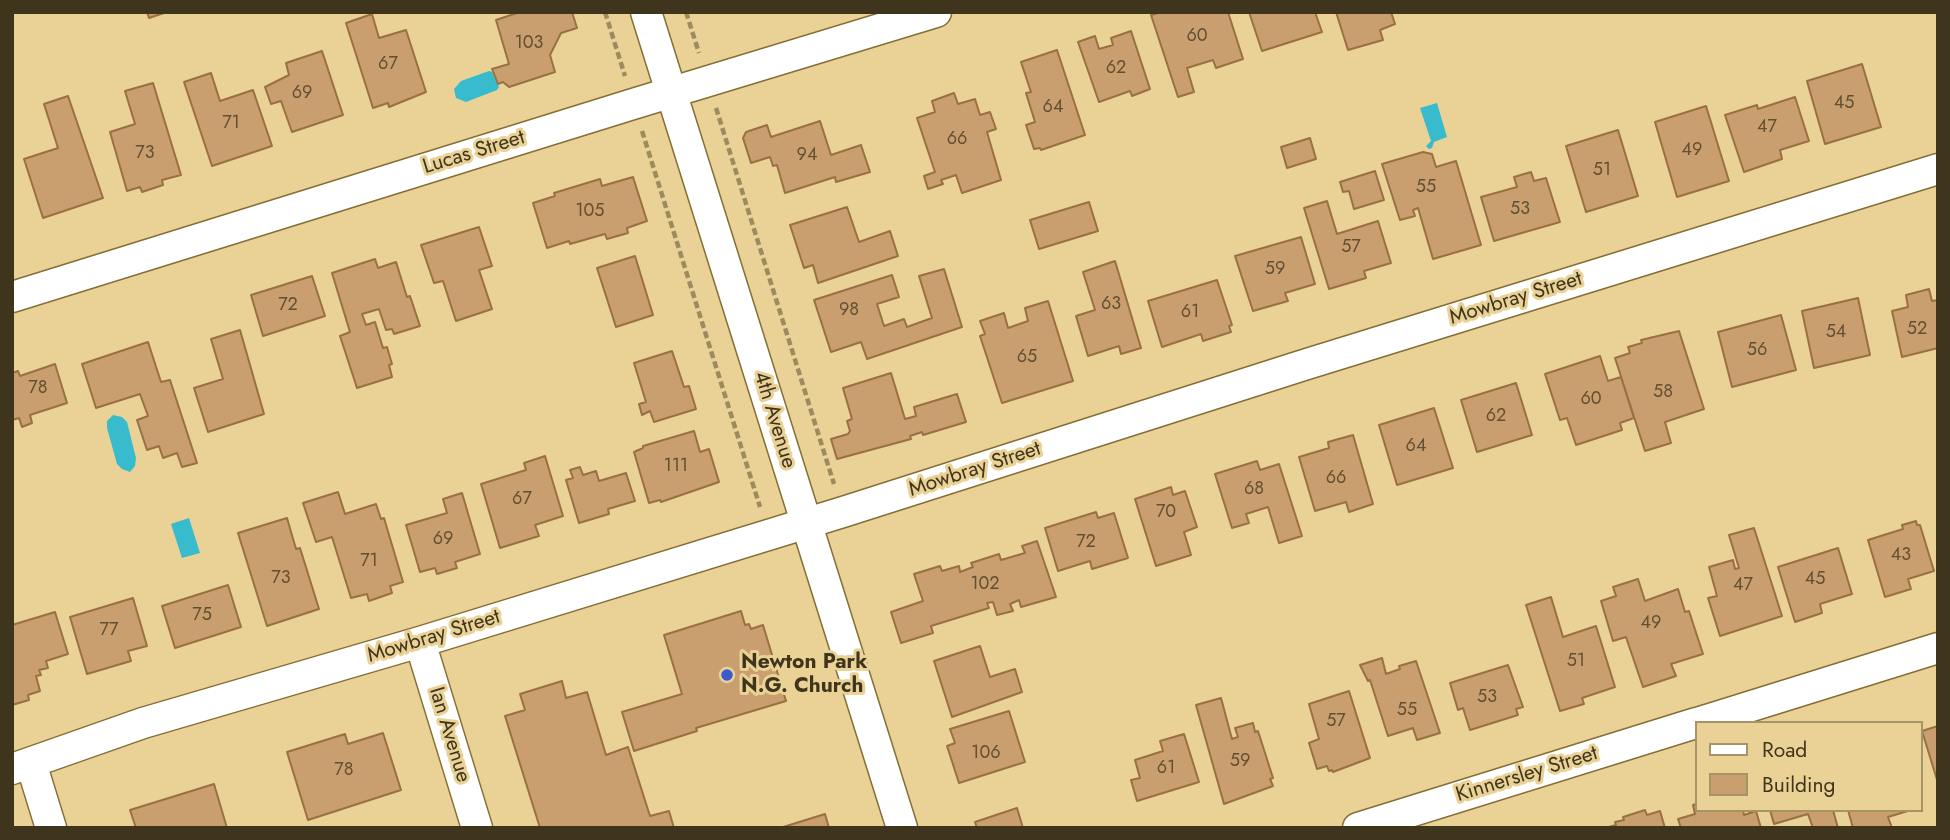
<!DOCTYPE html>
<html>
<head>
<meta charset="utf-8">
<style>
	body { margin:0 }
	#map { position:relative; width:1950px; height:840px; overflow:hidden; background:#ead297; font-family:Jost,sans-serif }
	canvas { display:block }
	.frame { position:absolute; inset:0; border:14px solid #3f351d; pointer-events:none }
	.legend { position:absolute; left:1695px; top:721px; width:228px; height:91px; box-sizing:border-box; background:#ead297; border:2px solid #a69366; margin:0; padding:9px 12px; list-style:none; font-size:21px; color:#3f351d }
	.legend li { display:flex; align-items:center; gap:14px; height:35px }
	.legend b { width:35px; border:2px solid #a69366 }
</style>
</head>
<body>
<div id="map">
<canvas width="1950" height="840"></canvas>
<div class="frame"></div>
<ul class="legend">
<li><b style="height:9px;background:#fff"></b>Road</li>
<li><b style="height:19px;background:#ca9f70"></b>Building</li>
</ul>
</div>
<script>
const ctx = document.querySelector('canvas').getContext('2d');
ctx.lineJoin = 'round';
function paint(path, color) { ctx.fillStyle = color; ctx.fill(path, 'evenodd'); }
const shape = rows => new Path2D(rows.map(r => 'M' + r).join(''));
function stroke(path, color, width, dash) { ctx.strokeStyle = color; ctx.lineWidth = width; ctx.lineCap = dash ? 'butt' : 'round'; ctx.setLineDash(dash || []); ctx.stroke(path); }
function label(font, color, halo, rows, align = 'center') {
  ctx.font = font + ' Jost,sans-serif'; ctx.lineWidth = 6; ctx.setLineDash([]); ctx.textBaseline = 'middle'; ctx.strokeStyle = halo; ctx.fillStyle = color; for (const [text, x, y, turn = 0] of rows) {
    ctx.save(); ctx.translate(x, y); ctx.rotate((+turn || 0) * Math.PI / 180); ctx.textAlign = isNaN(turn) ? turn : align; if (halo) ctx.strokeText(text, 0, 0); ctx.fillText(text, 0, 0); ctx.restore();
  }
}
const water = shape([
	[489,71,492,72,499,87,497,90,466,102,456,98,454,89,461,81],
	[1437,103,1447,137,1434,142,1432,148,1429,149,1426,146,1431,141,1420,108],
	[113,415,122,417,127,422,136,458,135,466,130,472,122,469,117,464,107,428,107,421],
	[189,518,200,553,182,558,171,524]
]);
const building = shape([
	[147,12,167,12,149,18,147,12],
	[520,12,572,12,577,28,561,33,550,55,555,72,509,87,503,82,498,84,492,69,509,64,496,20,520,12],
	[1162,12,1228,12,1243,59,1216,68,1213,60,1187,68,1194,92,1178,97,1151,15,1162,12],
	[1249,12,1315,12,1322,32,1262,51,1249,12],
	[1336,12,1391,12,1395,24,1380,30,1383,40,1348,50,1336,12],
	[372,14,379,38,406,30,426,92,389,107,388,103,373,108,346,23,372,14],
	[1131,31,1150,89,1132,96,1130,91,1099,102,1078,42,1095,36,1099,49,1113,45,1111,38,1131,31],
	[1057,50,1085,135,1041,150,1040,148,1034,149,1026,125,1035,122,1026,93,1031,92,1021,62,1057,50],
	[322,51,343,115,292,132,281,101,271,104,265,87,289,75,286,63,322,51],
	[1862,64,1881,127,1825,144,1807,81,1862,64],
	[211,73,220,101,253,90,272,146,212,166,184,82,211,73],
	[153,83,181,175,162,180,163,185,142,192,140,187,127,191,110,132,135,124,125,91,153,83],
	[954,93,958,104,975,99,980,115,990,112,996,129,987,132,1001,180,962,193,956,175,941,180,943,184,928,189,924,176,935,172,917,118,935,112,932,101,954,93],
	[68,96,103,198,43,218,24,159,58,148,44,104,68,96],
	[1795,97,1809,141,1780,150,1782,159,1744,172,1725,115,1757,105,1758,109,1795,97],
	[1706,106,1729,181,1677,197,1655,122,1706,106],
	[820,121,831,155,861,145,870,172,836,182,835,177,785,193,777,165,773,166,770,157,751,163,743,138,746,132,767,125,771,137,820,121],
	[1618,130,1638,196,1586,212,1566,146,1618,130],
	[1310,138,1316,159,1287,168,1281,147,1310,138],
	[1423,152,1432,154,1436,167,1456,161,1481,245,1433,259,1418,208,1413,210,1415,216,1400,220,1382,164,1423,152],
	[1375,171,1384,200,1354,209,1349,191,1343,192,1340,182,1375,171],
	[1531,172,1534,181,1546,178,1560,222,1494,241,1481,197,1517,187,1514,177,1531,172],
	[633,177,647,221,627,228,628,233,607,239,605,234,570,244,569,241,547,248,533,203,555,196,554,193,600,179,602,186,633,177],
	[1327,201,1337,234,1378,221,1391,263,1364,271,1366,278,1329,289,1304,208,1327,201],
	[1089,202,1098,231,1039,249,1030,220,1089,202],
	[847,207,859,242,890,231,898,256,818,283,813,265,804,268,790,225,847,207],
	[479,227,492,266,479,270,492,309,456,321,443,281,434,283,421,245,479,227],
	[1301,237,1315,284,1285,293,1288,301,1253,311,1235,256,1301,237],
	[635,256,653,315,616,327,597,268,635,256],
	[375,259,378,268,396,262,407,297,410,296,420,326,394,334,392,329,386,330,379,309,362,314,366,325,375,322,383,348,387,347,392,364,389,365,392,377,357,388,340,336,350,332,332,273,375,259],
	[1115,261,1141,348,1121,354,1119,346,1088,356,1076,316,1095,310,1083,272,1115,261],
	[944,269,962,327,867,359,861,342,831,352,814,300,892,275,899,297,877,304,884,326,904,319,907,327,932,318,919,276,944,269],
	[312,276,325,316,263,336,251,295,312,276],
	[1217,280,1232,325,1229,326,1231,332,1203,341,1201,334,1162,347,1148,301,1217,280],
	[1929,289,1932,301,1938,300,1938,348,1902,357,1892,311,1908,307,1906,295,1929,289],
	[1858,298,1870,355,1814,368,1802,311,1858,298],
	[1048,301,1073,381,1002,403,980,336,985,334,980,321,1004,313,1008,328,1028,321,1025,308,1048,301],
	[1781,315,1796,370,1732,387,1718,332,1781,315],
	[240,330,264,414,208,432,194,388,223,379,211,339,240,330],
	[1679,331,1704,409,1665,422,1671,443,1645,451,1615,358,1630,353,1628,347,1642,343,1641,340,1679,331],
	[148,342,161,382,170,380,197,463,182,467,177,453,163,458,159,446,147,450,137,420,148,416,140,394,96,408,82,364,148,342],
	[672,351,684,387,689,386,696,409,654,422,650,411,642,415,639,404,646,402,634,363,672,351],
	[1600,356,1608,381,1621,377,1634,418,1620,423,1622,430,1576,445,1567,418,1560,420,1545,374,1600,356],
	[55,364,67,403,30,415,32,423,22,427,19,418,12,420,12,373,18,371,20,376,55,364],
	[891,373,905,419,916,416,914,407,957,394,966,422,923,435,922,432,910,436,911,439,837,459,831,439,848,434,850,431,847,421,852,419,843,388,891,373],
	[1516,383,1532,435,1477,452,1461,400,1516,383],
	[1434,408,1453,468,1397,485,1379,425,1434,408],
	[694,431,700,452,709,449,719,482,661,502,660,500,649,503,634,452,643,448,643,446,694,431],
	[1353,435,1373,504,1349,512,1346,502,1315,511,1299,457,1329,448,1328,442,1353,435],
	[545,456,563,516,535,525,539,536,500,548,481,484,526,470,524,463,545,456],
	[1257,461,1260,470,1279,464,1302,536,1279,543,1268,507,1246,514,1249,523,1232,528,1215,474,1257,461],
	[580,467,583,475,596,471,599,481,626,473,635,501,608,509,609,514,579,523,566,480,573,478,570,470,580,467],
	[1171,487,1173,495,1185,491,1197,527,1184,532,1191,555,1156,566,1135,499,1171,487],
	[338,492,345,514,376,504,381,519,384,518,403,582,390,586,392,593,369,601,367,594,351,598,332,537,316,542,303,503,338,492],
	[462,493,480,554,455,562,457,568,437,574,435,568,420,572,406,525,447,513,443,499,462,493],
	[1096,512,1098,518,1114,513,1128,558,1092,569,1090,561,1058,571,1045,528,1096,512],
	[287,518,296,549,300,548,319,609,267,626,238,533,287,518],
	[1916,521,1917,525,1920,525,1934,571,1908,579,1911,589,1885,597,1868,540,1903,529,1902,525,1916,521],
	[1754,528,1782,616,1720,636,1708,598,1717,596,1709,567,1733,560,1735,569,1739,568,1729,535,1754,528],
	[1037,541,1056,597,1021,607,1019,600,1010,604,1013,611,997,615,993,602,987,603,989,608,931,626,933,633,901,643,891,612,923,601,914,574,940,566,942,571,959,566,960,572,973,567,971,563,999,554,1001,560,1025,553,1022,546,1037,541],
	[1838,548,1852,594,1820,604,1822,613,1795,622,1778,567,1838,548],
	[1638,579,1645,601,1678,589,1685,612,1689,611,1703,654,1671,664,1676,676,1643,687,1626,637,1613,641,1601,601,1616,596,1613,587,1638,579],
	[228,585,241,627,175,648,162,606,228,585],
	[1551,597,1563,637,1596,626,1615,687,1582,698,1584,704,1560,711,1526,605,1551,597],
	[133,598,147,646,128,651,131,661,87,674,70,617,133,598],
	[741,611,745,625,749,624,751,629,763,625,786,701,696,728,697,731,634,751,622,712,682,694,664,635,741,611],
	[55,612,68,654,46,661,48,668,39,670,41,675,36,676,40,691,28,695,29,700,12,705,12,625,55,612],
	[980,646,990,677,1015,669,1022,692,952,717,934,661,980,646],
	[1382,658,1386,674,1400,669,1399,666,1416,661,1440,733,1417,740,1413,728,1388,736,1370,680,1368,681,1360,665,1382,658],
	[1508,665,1523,707,1516,709,1518,715,1470,730,1463,708,1458,710,1450,683,1508,665],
	[562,681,566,698,587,692,606,755,628,747,650,816,669,811,674,828,540,828,505,716,525,710,520,694,562,681],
	[1349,691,1370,758,1333,772,1332,770,1329,771,1327,766,1317,769,1309,743,1319,739,1309,704,1349,691],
	[1221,698,1232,739,1238,737,1235,728,1253,723,1255,732,1258,731,1273,778,1270,779,1273,786,1224,804,1196,705,1221,698],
	[1009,711,1025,762,959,783,947,746,955,743,950,729,1009,711],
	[1938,726,1938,783,1922,731,1938,726],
	[383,733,401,790,308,820,287,752,345,734,348,744,383,733],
	[1184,734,1199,782,1137,801,1131,780,1140,778,1135,760,1163,751,1160,741,1184,734],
	[214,784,227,828,136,828,130,810,214,784],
	[1696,804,1696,810,1743,810,1744,815,1756,811,1761,828,1681,828,1678,819,1695,814,1693,805,1696,804],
	[1017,808,1023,828,977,828,975,822,1017,808],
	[1645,810,1647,815,1660,811,1665,828,1605,828,1616,825,1615,822,1624,820,1623,817,1645,810],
	[1770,810,1833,810,1838,828,1813,828,1808,814,1774,824,1770,810],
	[1848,810,1911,810,1888,817,1892,828,1853,828,1848,810],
	[825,814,829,828,780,828,825,814]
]);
const path = shape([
	[605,12,625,76],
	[686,12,699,53],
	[716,108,834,484],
	[642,131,760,507]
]);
const street = shape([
	[646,12,902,828],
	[12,297,633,104,936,12],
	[420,642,477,828],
	[1697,723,1938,648],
	[31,763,51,828],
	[12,769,143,723,420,642,843,512,1307,364,1938,169],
	[1358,828,1696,723]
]);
const markers = [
	[727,675,7,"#3c5acc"]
];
const numberNames = [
	["60",1197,37],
	["103",529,44],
	["67",388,65],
	["62",1116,69],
	["69",302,94],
	["45",1844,104],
	["64",1053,108],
	["71",231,124],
	["47",1767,128],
	["66",957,140],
	["49",1692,151],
	["73",145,154],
	["94",807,156],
	["51",1602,171],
	["55",1426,188],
	["53",1520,210],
	["105",590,212],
	["57",1351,248],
	["59",1275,270],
	["63",1111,305],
	["72",288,306],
	["98",849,311],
	["61",1190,313],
	["52",1917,330],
	["54",1836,333],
	["56",1757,351],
	["65",1027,358],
	["78",38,389],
	["58",1663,393],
	["60",1591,400],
	["62",1496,417],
	["64",1416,447],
	["111",676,467],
	["66",1336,479],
	["68",1254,490],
	["67",522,500],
	["70",1166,513],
	["69",443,540],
	["72",1086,543],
	["43",1901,556],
	["71",369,562],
	["73",281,579],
	["45",1815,580],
	["102",985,585],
	["47",1743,586],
	["75",202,616],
	["49",1651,624],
	["77",109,631],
	["51",1576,662],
	["53",1487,698],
	["55",1407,711],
	["57",1336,722],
	["106",986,754],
	["59",1240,762],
	["61",1166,769],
	["78",344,771]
];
const streetNames = [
	["Lucas Street",474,153,-17],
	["Mowbray Street",1516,299,-17],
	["4th Avenue",774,420,73],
	["Mowbray Street",975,470,-18],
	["Mowbray Street",434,637,-17],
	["Ian Avenue",449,735,73],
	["Kinnersley Street",1527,775,-17]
];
const poiNames = [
	["Newton Park",741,663],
	["N.G. Church",741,687]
];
paint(water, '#38bbcd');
paint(building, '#ca9f70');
stroke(building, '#997043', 2);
stroke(street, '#856f36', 33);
stroke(path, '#9d8b60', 4.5, [7, 3.5]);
stroke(street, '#fff', 30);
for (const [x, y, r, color] of markers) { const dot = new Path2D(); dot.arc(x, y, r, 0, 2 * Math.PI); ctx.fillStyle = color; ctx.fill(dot); stroke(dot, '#ead297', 2.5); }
label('18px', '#625032', null, numberNames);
label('21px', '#3f351d', '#ead297', streetNames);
label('bold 21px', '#3f351d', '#ead297', poiNames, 'left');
</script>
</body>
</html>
